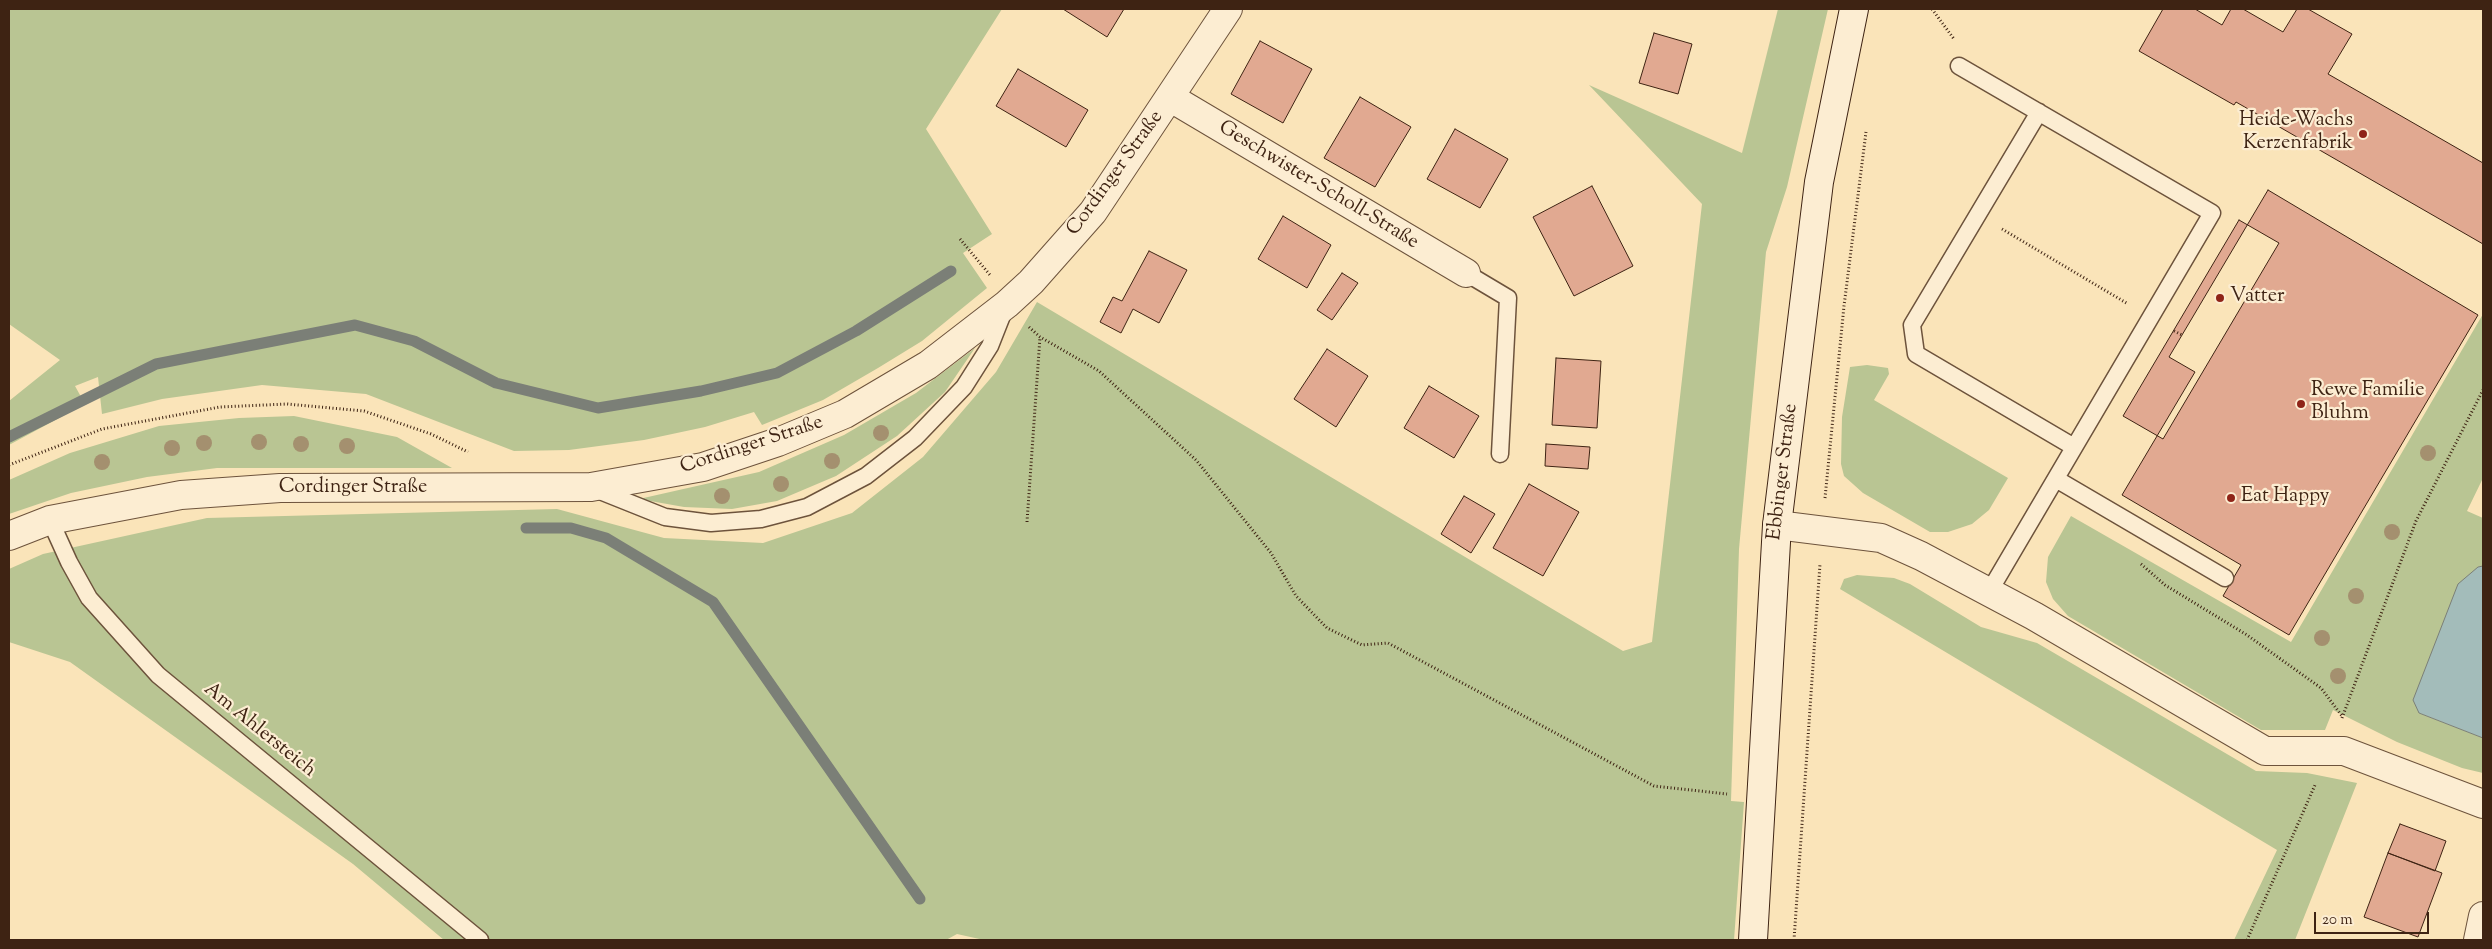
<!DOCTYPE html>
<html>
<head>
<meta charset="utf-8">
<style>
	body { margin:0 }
	#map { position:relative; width:2492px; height:949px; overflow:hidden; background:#fae4b9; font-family:"Sorts Mill Goudy",serif }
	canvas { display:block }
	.frame { position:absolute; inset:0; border:10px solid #3e2313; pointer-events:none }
	.scale { position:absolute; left:2314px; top:912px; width:115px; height:22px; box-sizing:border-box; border:2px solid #3e2313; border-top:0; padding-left:6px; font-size:15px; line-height:18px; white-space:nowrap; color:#3e2313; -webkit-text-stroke:4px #fcedd2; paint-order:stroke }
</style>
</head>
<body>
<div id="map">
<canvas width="2492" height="949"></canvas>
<div class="frame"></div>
<div class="scale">20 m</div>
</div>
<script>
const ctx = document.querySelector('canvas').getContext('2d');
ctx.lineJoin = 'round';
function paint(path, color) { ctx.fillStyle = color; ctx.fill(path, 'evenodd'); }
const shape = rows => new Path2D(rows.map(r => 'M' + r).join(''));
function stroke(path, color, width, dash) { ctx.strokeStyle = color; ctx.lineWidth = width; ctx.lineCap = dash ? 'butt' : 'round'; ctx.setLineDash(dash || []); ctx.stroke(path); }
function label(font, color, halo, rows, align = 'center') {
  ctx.font = font + ' "Sorts Mill Goudy",serif'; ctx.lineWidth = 4.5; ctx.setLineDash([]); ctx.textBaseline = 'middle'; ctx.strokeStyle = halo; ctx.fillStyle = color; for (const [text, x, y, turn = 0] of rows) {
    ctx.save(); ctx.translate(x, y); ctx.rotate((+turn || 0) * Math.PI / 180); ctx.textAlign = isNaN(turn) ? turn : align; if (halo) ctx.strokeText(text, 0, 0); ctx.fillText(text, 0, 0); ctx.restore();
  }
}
const green = shape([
	[9,9,1002,9,926,129,992,234,963,253,987,288,922,341,878,368,823,400,762,425,754,412,705,427,644,440,569,450,514,451,366,394,262,385,162,399,102,414,98,377,75,386,85,404,9,445,9,401,60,360,9,324],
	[1778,9,1828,9,1787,187,1766,252,1739,549,1731,801,1744,802,1734,940,984,940,957,934,946,940,444,940,353,864,70,662,9,642,9,569,43,554,207,518,557,509,664,538,763,543,852,513,923,457,996,372,1037,302,1623,651,1652,642,1702,204,1589,85,1742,153],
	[2483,314,2483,478,2467,511,2483,518,2483,566,2478,567,2419,713,2483,738,2483,773,2462,768,2397,742,2333,710,2325,730,2261,730,2068,616,2053,599,2046,582,2048,557,2071,516,2291,642],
	[975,348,945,392,897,436,836,476,777,501,732,509,684,507,639,499,759,472,844,435,916,393],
	[1867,365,1888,368,1889,374,1874,400,2008,478,1989,510,1972,524,1948,532,1930,532,1863,493,1844,476,1841,464,1842,417,1850,367],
	[294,416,397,437,452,468,217,468,147,477,71,493,9,514,9,480,70,453,159,426,239,418],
	[1857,575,1894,578,1910,584,1981,627,2037,643,2256,771,2307,773,2357,783,2295,940,2234,940,2277,850,1840,589,1844,579]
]);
const water = shape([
	[2483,566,2483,738,2419,713,2413,700,2458,584,2478,567,2483,566]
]);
const stream = shape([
	[9,437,156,364,355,325,414,341,496,383,598,408,701,391,777,373,856,331,951,271],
	[526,528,571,528,606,538,713,602,920,899]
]);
const building = shape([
	[1063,9,1124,9,1107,37,1063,9],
	[2163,9,2195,9,2222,25,2231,9,2243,9,2283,32,2297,9,2308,9,2352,34,2328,74,2483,163,2483,244,2236,102,2234,105,2139,51,2163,9],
	[1654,33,1692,44,1678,94,1639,83,1654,33],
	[1260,41,1312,69,1283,123,1231,94,1260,41],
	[1018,69,1088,110,1066,147,996,106,1018,69],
	[1360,97,1411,127,1375,187,1324,158,1360,97],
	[1455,129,1508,159,1480,208,1427,179,1455,129],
	[1592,186,1633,266,1574,296,1533,217,1592,186],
	[2268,190,2478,315,2289,635,2223,596,2241,565,2122,495,2195,372,2169,357,2268,190],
	[1283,216,1331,245,1307,288,1258,259,1283,216],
	[2239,220,2279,243,2163,439,2123,416,2239,220],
	[1149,251,1187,270,1159,323,1133,309,1121,333,1100,322,1113,297,1122,301,1149,251],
	[1342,273,1358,283,1332,320,1317,310,1342,273],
	[1327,349,1368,376,1336,427,1294,399,1327,349],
	[1556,358,1601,361,1597,428,1552,425,1556,358],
	[1429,386,1479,416,1454,458,1404,428,1429,386],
	[1546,444,1590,447,1588,469,1545,466,1546,444],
	[1529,484,1579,512,1543,576,1493,548,1529,484],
	[1464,496,1495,514,1471,553,1441,534,1464,496],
	[2400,824,2446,841,2435,871,2388,853,2400,824],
	[2388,853,2442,873,2418,937,2364,917,2388,853]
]);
const path = shape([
	[1932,9,1954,39],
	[2002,229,2128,304],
	[960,239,990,275],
	[1029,327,1040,337,1099,371,1196,460,1271,553,1296,596,1327,628,1362,645,1388,643,1654,786,1727,794],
	[2174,331,2182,335],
	[9,465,102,429,220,407,287,404,364,411,431,434,468,452],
	[1825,498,1844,306,1866,132],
	[1027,522,1040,337],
	[2141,564,2165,585,2247,635,2321,688,2342,716],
	[2342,718,2416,521,2483,390],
	[1794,940,1820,564],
	[2247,940,2315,785]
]);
const lane = shape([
	[1959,66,2212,213,1989,592],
	[2039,112,1912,325,1916,354,2074,447],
	[1466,273,1508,298,1500,454],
	[2056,479,2225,578],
	[595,489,665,517,711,523,761,519,807,507,866,476,915,438,964,387,990,346,1005,308],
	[50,520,69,562,89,598,158,675,480,940]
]);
const street = shape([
	[1171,98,1466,273],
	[1777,525,1881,538,1921,556,2034,616,2265,751,2344,751,2483,804],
	[9,536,50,520,181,495,280,488,591,487,703,467,778,442,845,414,928,365,1007,304,1031,282,1093,212,1228,9],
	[2478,940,2483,916]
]);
const secondary = shape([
	[1753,940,1777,525,1819,182,1854,9]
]);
const trees = [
	[881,433],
	[259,442],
	[204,443],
	[301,444],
	[347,446],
	[172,448],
	[2428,453],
	[832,461],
	[102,462],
	[781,484],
	[722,496],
	[2392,532],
	[2356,596],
	[2322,638],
	[2338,676]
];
const markers = [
	[2363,134,5,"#8f2418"],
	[2220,298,5,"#8f2418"],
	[2301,404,5,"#8f2418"],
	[2231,498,5,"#8f2418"]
];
const poiNames = [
	["Heide-Wachs",2353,122,"right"],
	["Kerzenfabrik",2353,145,"right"],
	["Vatter",2230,298],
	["Rewe Familie",2311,392],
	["Bluhm",2311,415],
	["Eat Happy",2241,498]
];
const streetNames = [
	["Cordinger Straße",1116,174,-54],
	["Geschwister-Scholl-Straße",1318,186,31],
	["Cordinger Straße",752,446,-18],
	["Ebbinger Straße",1784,472,-83],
	["Cordinger Straße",353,489],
	["Am Ahlersteich",259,731,39]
];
paint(green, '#b9c593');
paint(water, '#a3bcba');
stroke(water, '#7b7f77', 1);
stroke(stream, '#7b7f77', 11);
paint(building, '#e1a991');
stroke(building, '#3e2313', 1);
stroke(lane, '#6d533c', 19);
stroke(street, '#6d533c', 30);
stroke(secondary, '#3e2313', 30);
stroke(path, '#3e2313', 3, [1, 2.5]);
stroke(lane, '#fcedd2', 16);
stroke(street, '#fcedd2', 28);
stroke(secondary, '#fcedd2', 28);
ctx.fillStyle = '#a4906f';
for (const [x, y] of trees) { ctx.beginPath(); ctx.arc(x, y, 8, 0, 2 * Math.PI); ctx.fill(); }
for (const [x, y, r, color] of markers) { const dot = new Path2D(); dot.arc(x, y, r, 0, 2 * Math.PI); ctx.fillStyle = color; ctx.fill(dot); stroke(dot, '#fcedd2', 2); }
label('20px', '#3e2313', '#fcedd2', poiNames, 'left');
label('20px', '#3e2313', '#fcedd2', streetNames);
</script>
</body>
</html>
